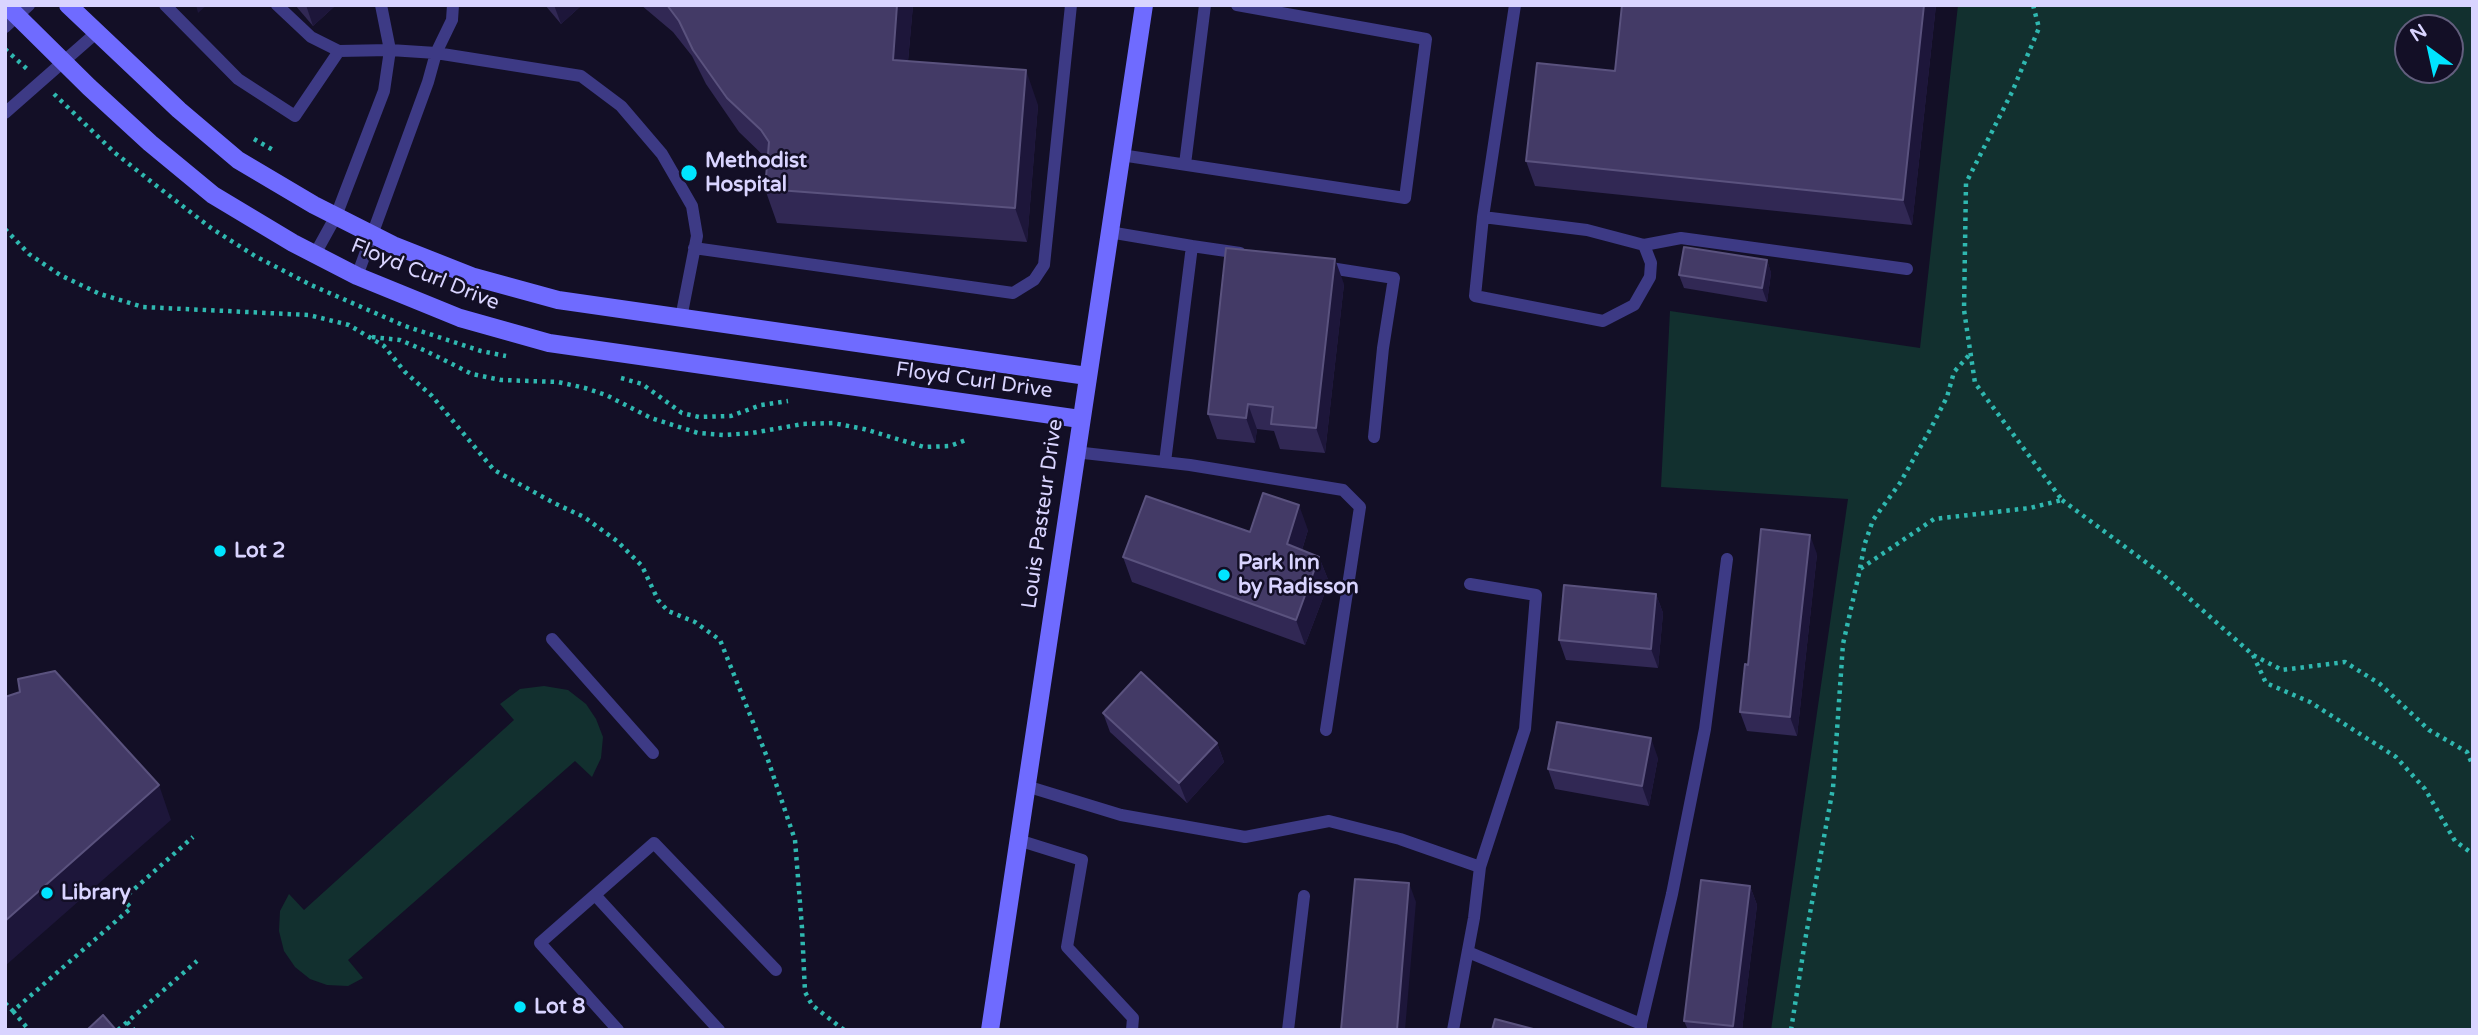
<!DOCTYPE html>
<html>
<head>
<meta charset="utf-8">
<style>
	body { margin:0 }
	#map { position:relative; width:2478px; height:1035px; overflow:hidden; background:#130f26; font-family:"Varela Round",sans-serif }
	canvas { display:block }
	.frame { position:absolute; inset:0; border:7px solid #d9d4ff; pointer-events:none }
	.north { position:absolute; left:2394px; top:14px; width:70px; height:70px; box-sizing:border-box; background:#130f26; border:2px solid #625e7d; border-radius:50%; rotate:327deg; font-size:19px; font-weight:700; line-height:28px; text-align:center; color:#d9d4ff }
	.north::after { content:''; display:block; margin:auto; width:24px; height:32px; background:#00e5ff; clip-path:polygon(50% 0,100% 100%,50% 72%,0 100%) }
</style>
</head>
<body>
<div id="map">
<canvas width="2478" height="1035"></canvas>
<div class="frame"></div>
<div class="north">N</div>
</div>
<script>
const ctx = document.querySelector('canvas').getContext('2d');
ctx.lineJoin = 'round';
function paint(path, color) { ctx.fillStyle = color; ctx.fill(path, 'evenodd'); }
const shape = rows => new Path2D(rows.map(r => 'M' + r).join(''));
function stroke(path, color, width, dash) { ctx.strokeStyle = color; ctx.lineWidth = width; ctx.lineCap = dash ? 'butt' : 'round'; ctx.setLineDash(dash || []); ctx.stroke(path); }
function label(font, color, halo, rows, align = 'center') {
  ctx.font = font + ' "Varela Round",sans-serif'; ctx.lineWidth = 5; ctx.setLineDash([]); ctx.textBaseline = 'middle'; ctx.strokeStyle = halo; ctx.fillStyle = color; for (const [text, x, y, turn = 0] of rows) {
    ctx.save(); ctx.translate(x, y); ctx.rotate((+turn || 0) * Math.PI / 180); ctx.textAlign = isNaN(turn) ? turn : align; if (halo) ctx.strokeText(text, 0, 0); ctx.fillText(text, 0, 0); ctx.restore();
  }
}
const green = shape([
	[1958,5,2473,5,2473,1030,1771,1030,1848,499,1661,487,1670,311,1920,348],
	[2450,28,2450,70,2408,70,2408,28],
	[544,686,568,690,586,704,596,719,603,737,601,758,592,777,575,761,348,960,363,978,348,986,327,985,310,979,295,967,284,951,279,931,280,911,289,894,304,910,514,720,500,704,520,689]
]);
const path = shape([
	[5,49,27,69],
	[54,94,115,153,158,187,211,228,255,256,311,285,405,326,481,351,506,356],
	[254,139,273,150],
	[5,229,29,254,60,275,100,294,143,307,309,315,349,325,384,346,405,372,432,396,494,470,554,503,584,517,617,541,642,566,658,600,668,611,695,622,720,640,767,757,795,840,802,928,805,992,812,1005,844,1030],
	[372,337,400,340,426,351,472,374,501,380,558,382,585,388,606,395,651,418,698,433,724,435,752,433,803,424,833,423,864,429,924,447,950,446,966,440],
	[621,378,642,384,682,413,699,417,731,416,761,405,788,401],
	[2062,500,2163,575,2253,655,2282,670,2345,662,2380,684,2429,730,2467,752,2473,766],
	[1860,568,1865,543,1873,520,1900,483,1931,428,1947,397,1954,372,1970,354],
	[2253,655,2266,683,2310,702,2396,757,2425,789,2455,841,2473,854],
	[5,1003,13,1011,131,908,123,899,193,837],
	[13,1011,29,1030],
	[127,1022,134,1030],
	[118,1030,197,961],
	[1791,1030,1806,935,1833,788,1843,644,1860,569,1934,519,2030,508,2062,500,1975,383,1964,310,1966,183,2012,92,2039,28,2033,5]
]);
const lane = shape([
	[165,5,238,79,295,116,339,51,390,50,436,53,581,76,621,106,662,154,692,206,697,236,681,318],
	[277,5,311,37,339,51],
	[5,27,29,5],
	[5,113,96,33],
	[1121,155,1405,198,1426,39,1237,5],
	[1185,164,1205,5],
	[1483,217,1587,230,1644,245,1651,263,1650,277,1634,305,1603,321,1475,296,1483,217,1515,5],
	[1109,232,1192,246,1165,462],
	[1644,245,1681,238,1907,269],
	[1192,246,1240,253],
	[694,248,1013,293,1034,280,1044,265,1071,5],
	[315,254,336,216,384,91,390,50,381,5],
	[1324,267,1394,278,1383,348,1374,437],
	[357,276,428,82,436,53,452,20,453,5],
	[1075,452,1190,465,1343,490,1360,507,1326,730],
	[1470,584,1536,595,1525,729,1480,867],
	[552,639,653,753],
	[1026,786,1121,815,1245,837,1329,821,1400,839,1480,867,1474,918,1453,1030],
	[1018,840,1082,860,1067,947,1133,1018,1132,1030],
	[595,895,719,1030],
	[1468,952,1641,1024,1641,1030],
	[1641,1024,1672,894,1705,729,1727,559],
	[618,1030,540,943,654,843,776,970],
	[1288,1030,1304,896]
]);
const secondary = shape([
	[6,5,89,87,150,143,213,195,293,243,357,276,460,318,549,343,1080,419],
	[68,5,179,110,238,160,314,205,393,245,474,277,558,300,1087,376],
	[990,1030,1144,5]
]);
const wall = shape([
	[295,5,336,5,313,26],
	[545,5,582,5,561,24],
	[641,5,913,5,908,61,1038,105,1027,242,777,223,765,189,767,159,739,132,706,84,692,56,673,32],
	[1622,5,1936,5,1912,225,1535,186,1526,161,1615,71],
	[1767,260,1771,273,1767,302,1684,288,1679,275],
	[1344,284,1325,453,1280,449,1274,431,1257,429,1255,443,1217,439,1208,414],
	[1308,530,1302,550,1319,557,1329,582,1305,645,1132,582,1123,557,1250,532],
	[1817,554,1797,736,1747,731,1740,712,1748,665],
	[1656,594,1663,613,1658,668,1566,660,1559,640],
	[1103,713,1217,743,1224,762,1187,803,1110,732],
	[1658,758,1649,806,1555,789,1548,769],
	[1750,886,1757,905,1742,1030,1688,1030,1684,1021]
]);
const shadedWall = shape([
	[196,5,207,5,198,13],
	[306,5,336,5,313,26],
	[554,5,582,5,561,24],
	[897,5,913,5,905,94,893,60],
	[1924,5,1936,5,1912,225,1903,200],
	[1026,70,1038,105,1027,242,1015,208],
	[1335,259,1344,284,1325,453,1316,428],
	[1767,260,1771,273,1767,302,1762,288],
	[1248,404,1257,429,1255,443,1246,418],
	[1299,505,1308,530,1296,569,1287,544],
	[1810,535,1817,554,1797,736,1790,717],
	[1319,557,1329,582,1305,645,1296,620],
	[1656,594,1663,613,1658,668,1651,649],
	[1651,738,1658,758,1649,806,1642,786],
	[1217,743,1224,762,1187,803,1179,783],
	[159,785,171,820,5,966,5,921],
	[1409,883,1416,902,1405,1030,1397,1030],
	[1750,886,1757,905,1742,1030,1734,1030,1733,1026]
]);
const building = shape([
	[667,5,897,5,893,60,1026,70,1015,208,765,189,769,142,761,130,727,98,693,50,679,21,667,5],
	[1622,5,1924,5,1903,200,1526,161,1537,63,1615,71,1622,5],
	[1684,247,1767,260,1762,288,1679,275,1684,247],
	[1226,248,1335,259,1316,428,1271,424,1273,407,1248,404,1246,418,1208,414,1226,248],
	[1263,493,1299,505,1287,544,1319,557,1296,620,1123,557,1146,496,1250,532,1263,493],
	[1761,529,1810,535,1790,717,1740,712,1745,664,1748,665,1761,529],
	[1564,585,1656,594,1651,649,1559,640,1564,585],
	[55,671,159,785,5,921,5,697,20,692,18,679,55,671],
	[1141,672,1217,743,1179,783,1103,713,1141,672],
	[1557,722,1651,738,1642,786,1548,769,1557,722],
	[1355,879,1409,883,1397,1030,1341,1030,1355,879],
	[1701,880,1750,886,1733,1026,1684,1021,1701,880],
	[103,1015,116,1030,87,1030,103,1015],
	[1495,1019,1537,1030,1492,1030,1495,1019]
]);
const markers = [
	[689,173,9,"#00e5ff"],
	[220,551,7,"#00e5ff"],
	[1224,575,7,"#00e5ff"],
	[47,893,7,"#00e5ff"],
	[520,1007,7,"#00e5ff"]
];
const poiNames = [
	["Methodist",705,161],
	["Hospital",705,185],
	["Lot 2",234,551],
	["Park Inn",1238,563],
	["by Radisson",1238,587],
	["Library",61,893],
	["Lot 8",534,1007]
];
const streetNames = [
	["Floyd Curl Drive",425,275,22],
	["Floyd Curl Drive",974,381,8],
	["Louis Pasteur Drive",1043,514,-82]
];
paint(green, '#12302f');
stroke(path, '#2fb8b0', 4.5, [3.5, 5]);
stroke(lane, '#3d3a85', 12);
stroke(secondary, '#6f6bff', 18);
paint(wall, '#312854');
paint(shadedWall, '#1d163a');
paint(building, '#433a66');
stroke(building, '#5a527e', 2);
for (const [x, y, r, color] of markers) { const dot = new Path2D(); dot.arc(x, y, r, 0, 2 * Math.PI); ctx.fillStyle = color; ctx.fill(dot); stroke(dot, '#130f26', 2.5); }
label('bold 21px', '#d9d4ff', '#130f26', poiNames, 'left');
label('21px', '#d9d4ff', '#130f26', streetNames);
</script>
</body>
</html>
